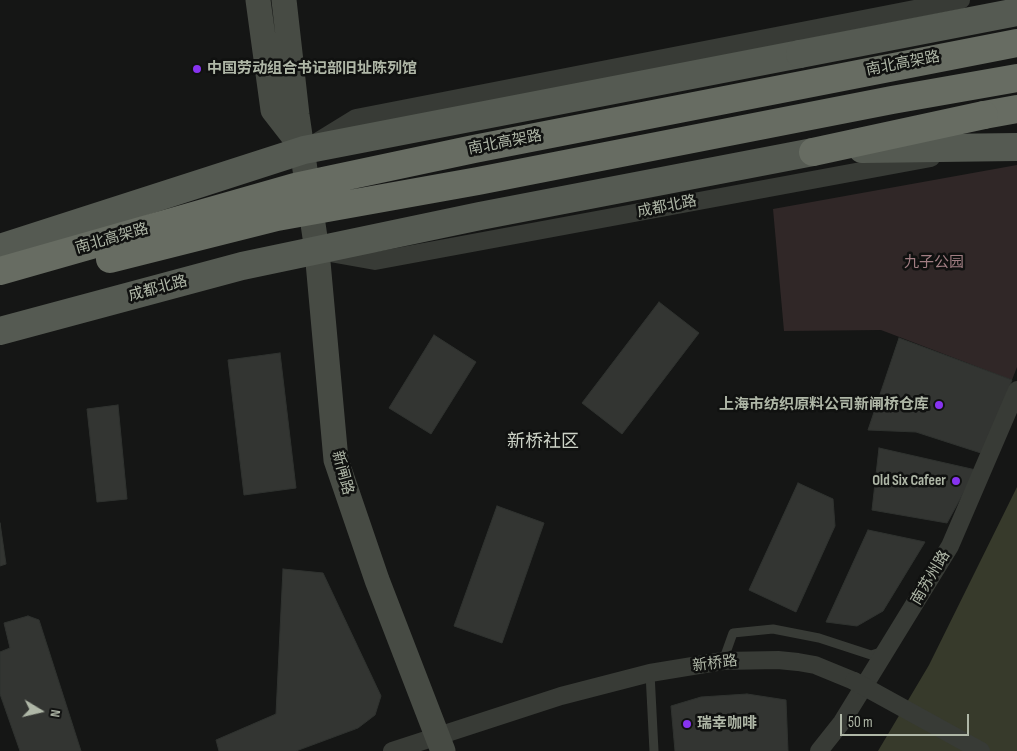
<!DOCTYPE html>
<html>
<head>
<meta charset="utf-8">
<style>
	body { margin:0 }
	#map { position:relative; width:1017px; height:751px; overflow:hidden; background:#151615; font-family:"Sofia Sans Condensed",sans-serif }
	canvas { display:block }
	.north { position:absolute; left:15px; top:686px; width:50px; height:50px; -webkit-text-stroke:4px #101110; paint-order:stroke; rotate:99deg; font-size:14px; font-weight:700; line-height:20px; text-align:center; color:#afb7a7 }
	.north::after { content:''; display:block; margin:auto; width:18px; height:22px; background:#afb7a7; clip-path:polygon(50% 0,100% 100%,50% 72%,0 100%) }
	.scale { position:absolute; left:840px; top:714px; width:129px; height:22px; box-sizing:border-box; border:2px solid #afb7a7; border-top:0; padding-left:6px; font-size:15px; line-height:18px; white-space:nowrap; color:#afb7a7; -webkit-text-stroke:4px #101110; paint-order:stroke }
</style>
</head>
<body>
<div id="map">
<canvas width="1017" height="751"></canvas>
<div class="north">N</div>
<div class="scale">50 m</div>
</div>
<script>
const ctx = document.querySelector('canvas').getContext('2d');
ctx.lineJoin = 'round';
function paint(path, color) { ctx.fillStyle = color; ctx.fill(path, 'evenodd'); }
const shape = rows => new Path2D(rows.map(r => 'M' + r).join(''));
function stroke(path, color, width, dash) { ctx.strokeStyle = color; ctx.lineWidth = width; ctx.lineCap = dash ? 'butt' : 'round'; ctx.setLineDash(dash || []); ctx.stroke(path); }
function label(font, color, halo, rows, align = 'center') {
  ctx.font = font + ' "Sofia Sans Condensed","Noto Sans SC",sans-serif'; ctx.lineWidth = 5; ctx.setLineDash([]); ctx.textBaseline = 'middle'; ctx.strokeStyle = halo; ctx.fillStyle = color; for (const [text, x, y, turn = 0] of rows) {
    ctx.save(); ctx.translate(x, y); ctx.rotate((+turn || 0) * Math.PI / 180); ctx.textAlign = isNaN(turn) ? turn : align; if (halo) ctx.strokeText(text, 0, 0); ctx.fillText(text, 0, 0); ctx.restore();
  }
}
const green = shape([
	[1017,165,1017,367,1012,380,881,330,784,331,773,209]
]);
const water = shape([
	[1017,487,1017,751,878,751,929,665]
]);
const building = shape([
	[659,302,699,333,622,434,582,403,659,302],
	[434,335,476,362,431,434,389,408,434,335],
	[899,338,1012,380,984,454,916,432,868,430,899,338],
	[280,353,296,488,244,495,228,360,280,353],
	[118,405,127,499,97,502,87,409,118,405],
	[879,448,976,470,947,523,872,510,879,448],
	[798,483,833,499,835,526,796,612,749,590,798,483],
	[497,506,544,523,502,643,454,626,497,506],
	[0,523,6,564,0,566,0,523],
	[868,530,925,542,883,611,857,626,826,622,868,530],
	[283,569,323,573,381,696,375,715,358,728,296,751,219,751,216,740,276,714,283,569],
	[28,616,39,620,81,751,20,751,0,694,0,652,10,648,4,623,28,616],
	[747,694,786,700,788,751,675,751,671,706,701,697,747,694]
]);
const lane = shape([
	[723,661,733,633,773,629,819,638,871,655,884,651],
	[650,673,654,751]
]);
const street = shape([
	[317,142,356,118,961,0],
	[330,253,375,261,931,158],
	[392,751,561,696,650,673,723,661,778,660,798,662,815,665,854,681],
	[819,751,842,722,950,546,1017,390]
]);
const secondary = shape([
	[258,0,273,110,301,146],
	[284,0,297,115,317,251,336,460,377,580,443,751]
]);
const primary = shape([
	[0,248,304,150,800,54],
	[0,331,242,266,480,216,813,152]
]);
const highway = shape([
	[984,115,1017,109]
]);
const streetBridge = shape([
	[854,681,981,751]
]);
const primaryBridge = shape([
	[800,54,1017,12],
	[862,149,1017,147]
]);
const highwayBridge = shape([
	[813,152,984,115],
	[110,259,277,217,478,181,892,100,1017,78],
	[0,271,295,187,474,149,1017,43]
]);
const markers = [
	[197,69,5,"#8733f0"],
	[939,405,5,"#8733f0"],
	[956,481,5,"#8733f0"],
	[687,724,5,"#8733f0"]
];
const streetNames = [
	["南北高架路",903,64,-11],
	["南北高架路",505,143,-11],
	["成都北路",667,207,-11],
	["南北高架路",112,239,-16],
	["成都北路",158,289,-15],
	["新闸路",342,473,75],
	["南苏州路",931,578,-59],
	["新桥路",715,664,-7]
];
const poiNames = [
	["中国劳动组合书记部旧址陈列馆",207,69],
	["上海市纺织原料公司新闸桥仓库",929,405,"right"],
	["Old Six Cafeer",946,481,"right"],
	["瑞幸咖啡",697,724]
];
const parkNames = [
	["九子公园",934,263]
];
const quarterNames = [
	["新桥社区",543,442]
];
paint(green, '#302727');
paint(water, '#373a2b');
paint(building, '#333532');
stroke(building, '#2f322f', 1);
stroke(lane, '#383b36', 9);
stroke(street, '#383b36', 18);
stroke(secondary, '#474b44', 25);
stroke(primary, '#555a52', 28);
stroke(highway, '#676c62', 28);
stroke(streetBridge, '#383b36', 18);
stroke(primaryBridge, '#555a52', 28);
stroke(highwayBridge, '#676c62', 28);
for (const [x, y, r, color] of markers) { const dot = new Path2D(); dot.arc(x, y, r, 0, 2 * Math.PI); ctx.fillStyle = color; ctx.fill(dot); stroke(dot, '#101110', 2); }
label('15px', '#afb7a7', '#101110', streetNames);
label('bold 15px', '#afb7a7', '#101110', poiNames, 'left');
label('15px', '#a17e83', '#101110', parkNames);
label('18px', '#cdd3c7', '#101110', quarterNames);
</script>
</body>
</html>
